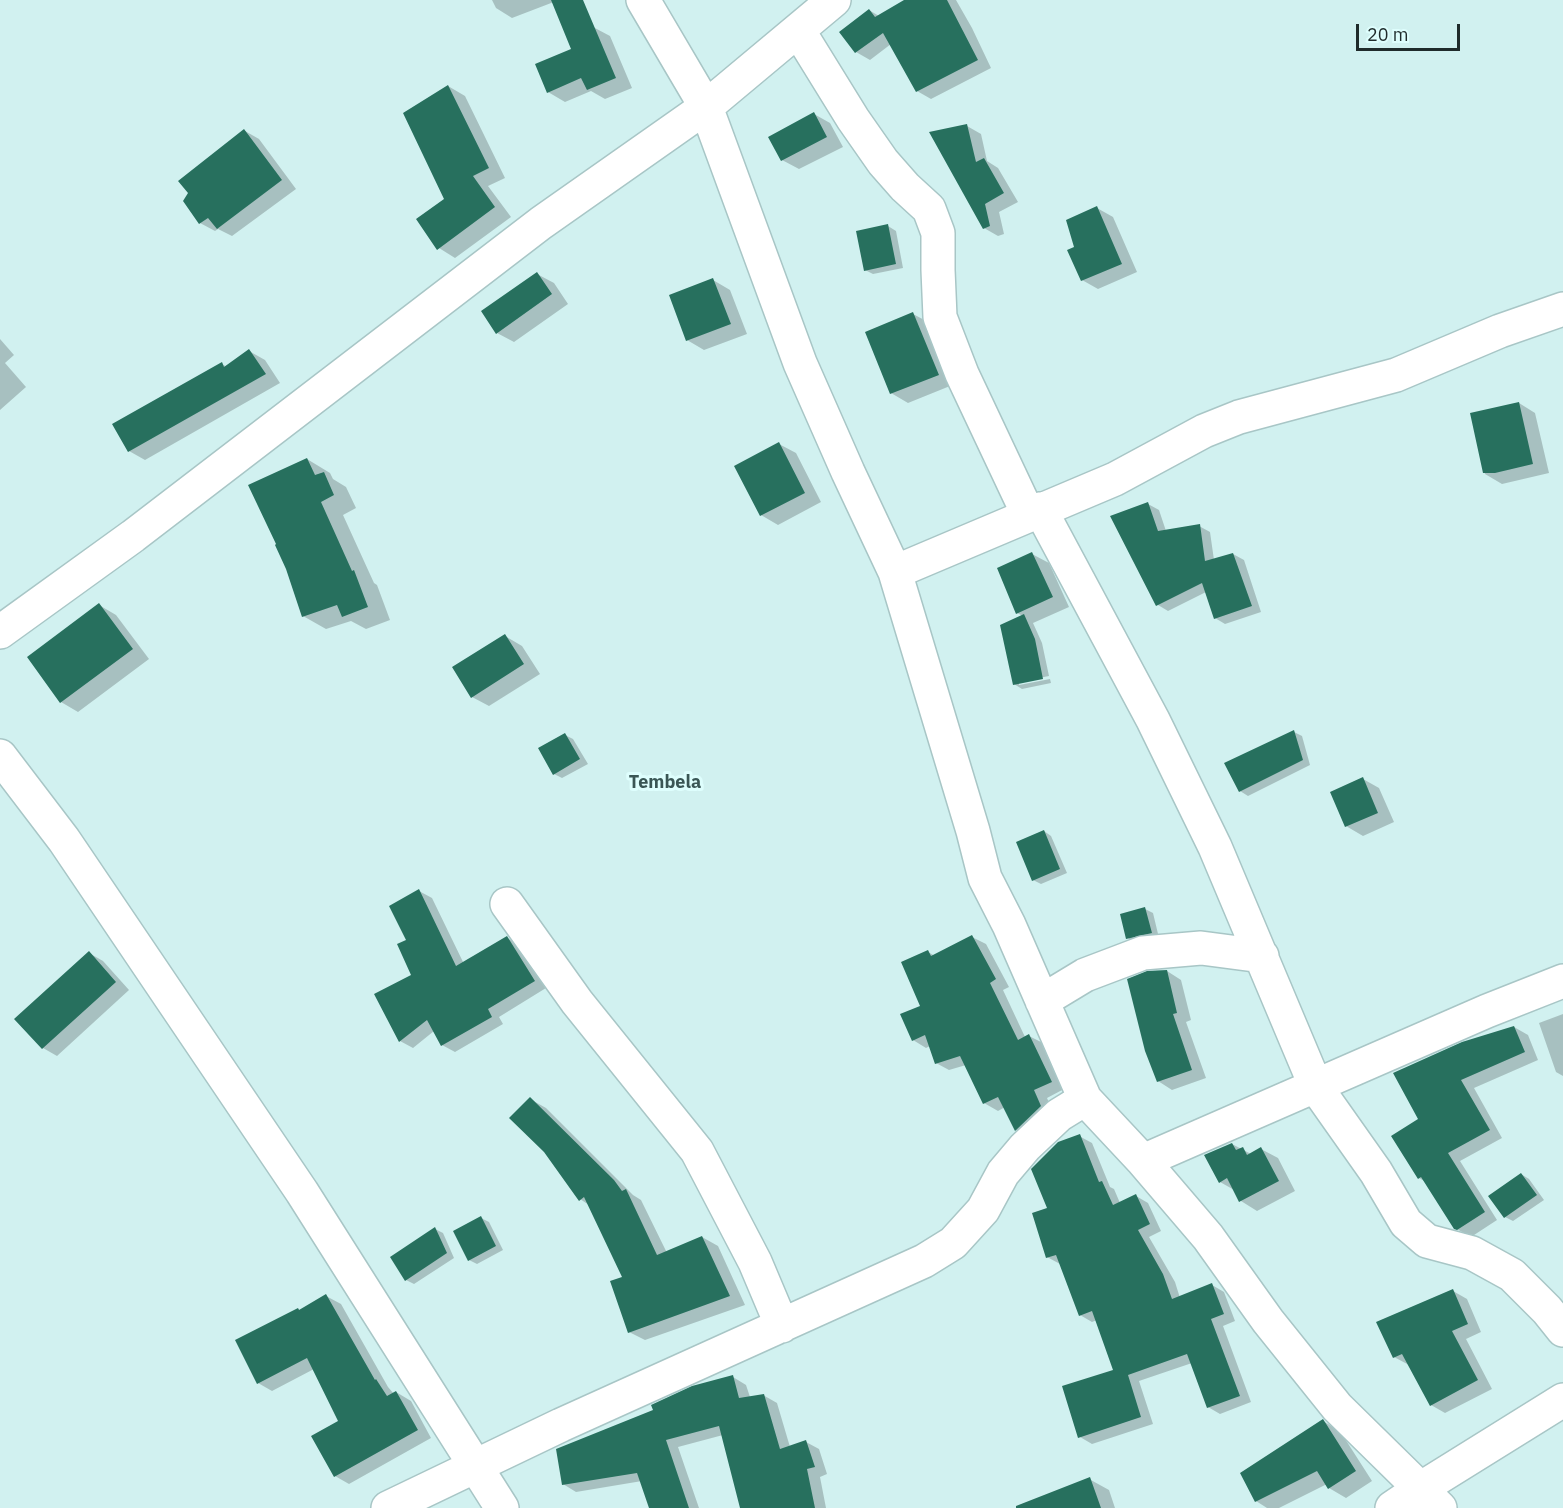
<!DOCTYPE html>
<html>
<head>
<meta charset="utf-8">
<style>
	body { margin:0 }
	#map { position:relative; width:1563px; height:1508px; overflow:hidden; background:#d1f1f0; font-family:"IBM Plex Sans",sans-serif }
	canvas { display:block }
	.scale { position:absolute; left:1356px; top:24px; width:104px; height:27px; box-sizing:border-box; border:3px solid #1f2b2b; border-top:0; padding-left:8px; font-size:18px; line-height:21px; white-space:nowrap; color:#1f2b2b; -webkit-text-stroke:4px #defefd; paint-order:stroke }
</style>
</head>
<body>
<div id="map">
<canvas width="1563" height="1508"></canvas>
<div class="scale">20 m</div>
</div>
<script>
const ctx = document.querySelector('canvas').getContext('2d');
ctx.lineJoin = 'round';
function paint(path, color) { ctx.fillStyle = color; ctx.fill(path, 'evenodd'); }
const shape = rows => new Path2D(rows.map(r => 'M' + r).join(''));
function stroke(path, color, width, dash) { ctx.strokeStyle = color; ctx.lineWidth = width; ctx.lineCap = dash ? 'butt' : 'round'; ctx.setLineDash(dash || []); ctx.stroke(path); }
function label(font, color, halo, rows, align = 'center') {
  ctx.font = font + ' "IBM Plex Sans",sans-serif'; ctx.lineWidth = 6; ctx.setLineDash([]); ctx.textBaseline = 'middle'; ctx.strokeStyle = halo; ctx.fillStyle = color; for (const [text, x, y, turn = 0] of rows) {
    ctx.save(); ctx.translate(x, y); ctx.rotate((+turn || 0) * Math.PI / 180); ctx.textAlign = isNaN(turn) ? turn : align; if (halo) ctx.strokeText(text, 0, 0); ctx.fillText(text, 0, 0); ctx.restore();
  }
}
const shadow = shape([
	[492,0,559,0,512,18,496,8],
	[907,0,956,0,972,28,991,68,931,99,917,91,891,44,870,60,856,52,869,10,879,16],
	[593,27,610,36,632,88,605,99,591,91,565,102,548,92,572,50],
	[448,86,465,96,505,178,488,186,511,217,455,258,439,248,445,200],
	[814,114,830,123,843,147,799,169,782,160],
	[967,126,981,134,987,161,998,168,1018,202,999,212,1004,234,998,236,984,228],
	[245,131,259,139,296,189,232,236,218,229,215,231,200,223],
	[1097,208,1113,217,1137,272,1098,289,1082,280],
	[888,226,896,231,903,268,873,274,865,270],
	[537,274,554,283,568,304,514,342,497,333],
	[713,280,730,290,747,334,704,350,687,340],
	[913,314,930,323,955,384,908,403,891,393],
	[0,339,14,355,5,363,26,387,0,410],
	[249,351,265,360,280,383,145,460,129,451,222,364,227,367],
	[1519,403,1535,413,1549,473,1502,484,1485,474,1472,414],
	[779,444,796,453,821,502,778,525,761,515],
	[307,459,330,473,333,479,346,487,356,508,343,515,374,583,377,585,390,620,366,629,351,621,326,629,303,616],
	[1148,504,1159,510,1166,531,1199,526,1210,532,1214,560,1233,554,1244,560,1261,612,1225,624,1215,618,1206,592,1168,611,1158,605,1112,517],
	[1032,554,1049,563,1069,607,1033,623,1042,643,1049,676,1019,682,1019,685,1050,679,1051,683,1022,689,1014,684,1023,616,1017,613],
	[99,605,116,615,149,659,78,712,61,702],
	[505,636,522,646,540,674,489,706,472,697],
	[1294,732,1302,736,1310,765,1248,796,1240,791],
	[565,735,573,739,588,764,562,778,554,774],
	[1363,779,1379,788,1394,822,1363,836,1346,826],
	[1044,831,1051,836,1067,873,1041,884,1033,880],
	[419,891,432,898,464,964,507,938,520,945,546,988,499,1017,503,1024,455,1052,442,1045,434,1031,413,1048,400,1041,413,975,408,941],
	[1145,909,1153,913,1159,938,1136,943,1128,938],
	[972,937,986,944,1009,987,1003,990,1025,1037,1029,1036,1043,1043,1064,1089,1047,1098,1054,1114,1029,1137,1016,1130,1005,1107,998,1111,984,1103,966,1065,949,1070,936,1063,930,1046,926,1048,913,1040,922,1006,928,952,935,956],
	[89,953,103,961,129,990,57,1056,43,1048,16,1019],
	[1167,971,1181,980,1191,1020,1186,1022,1206,1078,1172,1090,1158,1081],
	[1563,1014,1563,1076,1556,1072,1539,1023],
	[1514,1027,1528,1035,1538,1060,1474,1088,1502,1138,1460,1161,1497,1220,1471,1237,1455,1228,1426,1182,1419,1178,1420,1119],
	[530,1099,546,1108,633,1195,641,1200,667,1253,702,1237,718,1246,745,1305,645,1340,629,1332,624,1278,589,1205,580,1199,545,1151],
	[1079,1136,1092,1143,1110,1187,1114,1189,1120,1203,1136,1196,1148,1203,1161,1231,1149,1237,1175,1282,1180,1298,1212,1285,1224,1292,1235,1321,1223,1326,1251,1402,1220,1414,1208,1407,1192,1363,1139,1381,1153,1424,1092,1444,1080,1437,1115,1371,1097,1320,1092,1322,1080,1315,1060,1264,1047,1257,1049,1208],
	[1232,1144,1251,1154,1261,1149,1278,1158,1295,1191,1257,1211,1241,1201,1236,1191,1220,1182],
	[1521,1174,1529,1179,1544,1200,1513,1221,1505,1217],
	[481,1218,489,1222,503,1250,477,1264,469,1260],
	[435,1229,443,1233,454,1258,414,1284,406,1280],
	[1453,1291,1467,1299,1481,1332,1466,1339,1492,1389,1445,1413,1431,1405,1409,1365,1394,1357],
	[326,1296,341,1304,388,1387,394,1394,396,1392,411,1401,431,1438,349,1484,335,1476,340,1421,314,1369,272,1391,258,1383,298,1309,301,1311],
	[733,1377,746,1385,750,1397,763,1395,777,1403,790,1447,806,1442,819,1449,827,1474,820,1477,826,1508,747,1508,723,1435,678,1447,699,1508,651,1508,642,1481,576,1492,563,1484],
	[1323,1421,1340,1431,1372,1481,1346,1498,1329,1488,1327,1484,1279,1508,1267,1508,1256,1501],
	[1089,1479,1109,1490,1115,1508,1037,1508]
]);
const building = shape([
	[551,0,583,0,616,78,587,90,581,78,547,93,535,64,571,49],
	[904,0,947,0,978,60,916,92,883,33,855,53,839,32,869,9,875,17],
	[448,85,489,168,473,176,495,207,437,250,416,219,444,199,403,113],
	[814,112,827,137,781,161,768,137],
	[967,124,976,162,984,158,1004,193,985,204,990,226,983,229,929,132],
	[244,129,282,180,217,229,208,218,199,224,183,201,188,193,178,181],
	[1097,206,1122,264,1081,281,1067,250,1074,247,1066,220],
	[888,224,896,264,864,271,856,231],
	[537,272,552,294,496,334,481,311],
	[713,278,731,324,686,341,669,295],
	[913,312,939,375,890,394,865,332],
	[249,349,266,374,128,452,112,424,222,362,224,367],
	[1519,402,1533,464,1495,473,1483,473,1470,413],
	[779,442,805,493,760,516,734,466],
	[307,458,315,475,324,472,334,495,321,502,352,571,354,570,368,607,342,617,337,605,302,617,286,569,275,545,276,544,248,485],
	[1148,502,1158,531,1200,524,1205,561,1233,553,1252,606,1214,619,1202,583,1156,606,1110,516],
	[1032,552,1053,597,1016,614,997,568],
	[99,603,133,649,60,703,27,657],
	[1024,614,1035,639,1043,679,1013,685,1000,625],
	[505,634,524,664,471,698,452,667],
	[1294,730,1303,760,1239,792,1224,763],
	[565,733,580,759,553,775,538,748],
	[1363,777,1378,813,1345,827,1330,792],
	[1044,830,1060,869,1032,881,1016,842],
	[419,889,456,966,507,936,535,981,488,1009,492,1017,441,1046,427,1020,399,1042,374,994,411,975,397,944,406,940,389,906],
	[1145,907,1152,933,1126,939,1120,914],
	[972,935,996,979,990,983,1018,1040,1029,1034,1052,1082,1034,1090,1041,1106,1015,1131,998,1097,983,1104,960,1056,935,1064,925,1035,912,1041,900,1014,920,1006,901,962,928,950,931,956],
	[89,951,116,982,42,1049,14,1019],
	[1167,970,1177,1013,1173,1014,1192,1070,1157,1082,1145,1051,1127,979,1147,971],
	[1514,1026,1525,1052,1461,1080,1490,1130,1448,1153,1485,1212,1457,1230,1454,1229,1421,1177,1418,1179,1391,1136,1418,1119,1393,1073,1462,1042],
	[530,1097,614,1180,622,1191,626,1189,657,1255,702,1236,730,1296,628,1333,610,1281,622,1277,584,1197,579,1201,544,1152,509,1118],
	[1080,1134,1099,1182,1102,1181,1113,1205,1136,1194,1150,1224,1138,1230,1163,1274,1172,1299,1212,1283,1224,1314,1211,1319,1240,1396,1207,1408,1187,1354,1128,1375,1141,1417,1078,1438,1062,1386,1113,1370,1092,1311,1079,1316,1056,1255,1046,1258,1032,1213,1047,1208,1031,1169,1058,1142],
	[1232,1143,1236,1150,1243,1147,1247,1155,1261,1147,1279,1181,1239,1202,1227,1178,1219,1183,1204,1155],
	[1521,1173,1537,1195,1504,1218,1488,1196],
	[481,1216,496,1246,468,1261,453,1231],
	[435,1227,447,1253,405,1281,390,1257],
	[1453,1289,1468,1324,1452,1331,1478,1380,1430,1406,1402,1354,1393,1358,1376,1322],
	[326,1294,375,1380,376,1379,387,1396,396,1391,418,1430,334,1477,311,1436,338,1421,307,1358,257,1384,235,1340,298,1308,299,1310],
	[733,1375,739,1398,764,1394,780,1449,806,1440,815,1467,807,1469,815,1508,740,1508,719,1426,666,1440,689,1508,649,1508,637,1473,562,1485,556,1449,653,1410,651,1405,692,1386],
	[1323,1419,1356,1471,1328,1489,1317,1471,1255,1502,1240,1473],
	[1090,1477,1101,1508,1016,1508,1016,1506]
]);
const minor = shape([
	[643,0,706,107,800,363,848,472,895,572,973,831,985,878,1009,925,1085,1099,1143,1161,1208,1237,1268,1321,1337,1407,1440,1508],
	[798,30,853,119,883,162,905,187,929,209,938,233,938,270,940,317,962,374,1028,514],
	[1040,509,1153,720,1215,847,1316,1087,1376,1172,1406,1223,1427,1241,1472,1253,1512,1275,1547,1310,1563,1330],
	[895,572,1115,479,1204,431,1239,417,1396,375,1500,331,1563,309],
	[0,632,133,536,541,223,706,107,834,0],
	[0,756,64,840,302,1192,502,1508],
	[507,904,577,1002,697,1151,755,1262,782,1326],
	[1042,1001,1085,975,1143,953,1201,948,1262,956],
	[1143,1161,1487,1011,1563,981],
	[388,1508,561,1425,924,1261,953,1243,983,1210,1003,1173,1025,1147,1059,1115,1085,1099],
	[1392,1508,1420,1489,1563,1400]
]);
const quarterNames = [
	["Tembela",665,783]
];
paint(shadow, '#0003');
paint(building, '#27705e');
stroke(minor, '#a8c6c6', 36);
stroke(minor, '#fff', 33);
label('bold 18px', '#3a5655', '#defefd', quarterNames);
</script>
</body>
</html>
